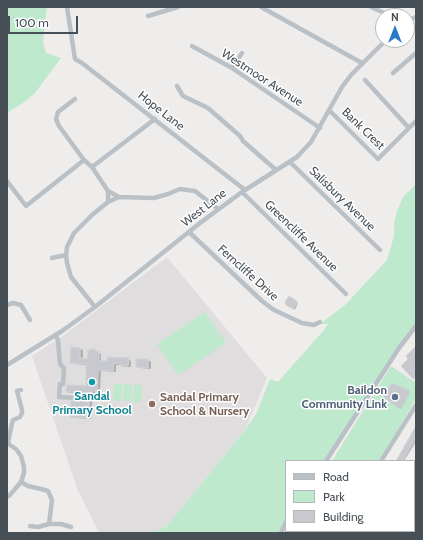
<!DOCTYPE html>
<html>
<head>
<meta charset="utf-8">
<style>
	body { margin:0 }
	#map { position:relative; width:423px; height:540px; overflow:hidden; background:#efecec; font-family:Cabin,sans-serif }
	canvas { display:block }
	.frame { position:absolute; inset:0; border:8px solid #475057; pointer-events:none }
	.legend { position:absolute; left:285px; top:460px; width:130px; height:72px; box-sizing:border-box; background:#fff; border:1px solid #b5b9bc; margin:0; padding:5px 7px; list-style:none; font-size:12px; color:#475057 }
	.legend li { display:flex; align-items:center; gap:8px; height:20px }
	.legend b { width:20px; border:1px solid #b5b9bc }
	.north { position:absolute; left:375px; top:8px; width:40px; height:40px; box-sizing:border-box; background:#fff; border:1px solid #b5b9bc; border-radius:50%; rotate:0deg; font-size:11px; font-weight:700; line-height:16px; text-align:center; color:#475057 }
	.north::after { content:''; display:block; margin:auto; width:14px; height:18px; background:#2b79ca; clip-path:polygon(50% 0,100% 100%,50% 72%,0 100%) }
	.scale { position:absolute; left:8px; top:16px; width:70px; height:18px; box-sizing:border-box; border:2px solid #475057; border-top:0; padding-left:5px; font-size:12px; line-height:14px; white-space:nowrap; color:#475057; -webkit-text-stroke:3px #fff; paint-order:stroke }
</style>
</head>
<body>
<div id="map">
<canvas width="423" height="540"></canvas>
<div class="frame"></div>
<ul class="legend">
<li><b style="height:5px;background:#b9c1c7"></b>Road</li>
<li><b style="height:11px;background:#bee9cc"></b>Park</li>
<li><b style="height:11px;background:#c7c9cf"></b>Building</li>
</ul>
<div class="north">N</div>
<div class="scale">100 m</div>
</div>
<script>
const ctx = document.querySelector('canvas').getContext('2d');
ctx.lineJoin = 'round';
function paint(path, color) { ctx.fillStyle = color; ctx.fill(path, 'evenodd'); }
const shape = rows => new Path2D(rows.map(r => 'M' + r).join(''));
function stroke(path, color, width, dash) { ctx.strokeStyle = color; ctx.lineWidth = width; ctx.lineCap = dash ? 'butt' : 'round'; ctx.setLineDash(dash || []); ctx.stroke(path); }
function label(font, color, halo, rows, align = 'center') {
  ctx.font = font + ' Cabin,sans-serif'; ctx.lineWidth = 3; ctx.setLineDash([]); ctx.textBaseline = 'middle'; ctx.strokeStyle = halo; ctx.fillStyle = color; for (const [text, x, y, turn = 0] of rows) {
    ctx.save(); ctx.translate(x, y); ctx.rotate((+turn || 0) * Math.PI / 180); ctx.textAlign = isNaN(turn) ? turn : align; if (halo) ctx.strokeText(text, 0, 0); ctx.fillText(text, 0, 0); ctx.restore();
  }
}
const education = shape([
	[167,257,267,378,245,430,167,526,151,533,99,533,78,491,32,356,64,335]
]);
const green = shape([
	[7,7,47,7,43,43,46,53,61,58,35,93,23,103,7,113],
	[416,184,416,323,325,461,286,461,286,521,279,533,151,533,167,526,245,430,256,414,270,379,278,382,324,330,328,324,320,324,345,305,387,260,394,236,394,224,397,211,403,197],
	[205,312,226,343,178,375,157,344],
	[391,366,416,383,416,398,396,433,378,461,332,461],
	[114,384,122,384,121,401,113,400],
	[124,384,132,385,131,401,123,401],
	[134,385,142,385,141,402,133,402]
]);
const shadow = shape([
	[289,298,298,303,295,310,287,305],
	[72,348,80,349,83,350,83,359,88,360,95,350,101,354,101,362,128,359,131,361,131,367,124,367,121,365,116,365,116,372,101,371,100,392,95,391,95,394,93,394,91,419,74,418,71,416,80,398,78,393,70,393,67,391,87,387,87,365,74,364,71,363],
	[137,360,148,360,151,362,151,369,140,368,137,367],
	[392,384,410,392,401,409,384,397],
	[416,428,416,442,404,461,397,461]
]);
const building = shape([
	[289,296,297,301,293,309,286,305,285,302,289,296],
	[416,346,416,377,413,379,401,366,408,359,406,356,416,346],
	[71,347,80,348,80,358,87,359,88,350,91,350,91,349,96,349,95,351,99,351,99,361,107,361,107,357,129,358,128,366,120,366,120,364,114,363,113,371,98,370,97,391,93,390,92,393,90,393,88,418,70,417,71,401,76,401,79,398,77,392,66,392,67,385,86,386,86,364,70,363,71,347],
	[136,359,148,359,148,368,136,367,136,359],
	[392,383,410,391,400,409,383,397,392,383],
	[416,426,416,436,402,461,396,461,416,426]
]);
const minor = shape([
	[67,7,75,59,82,63,245,190],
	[261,7,362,63],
	[371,7,391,16],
	[148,16,178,7],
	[407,21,416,17],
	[192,46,232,68,320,128],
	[232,68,242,53],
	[393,73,416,53],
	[365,80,409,128],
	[177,86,183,96,208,108,240,136,243,141,276,170],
	[75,99,58,112,56,119,59,126,84,160],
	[330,111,378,159,416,121],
	[290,162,380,250],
	[92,167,108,191],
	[7,181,26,206,84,160,92,167,155,119],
	[242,192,346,294],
	[108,202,108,191,119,197],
	[189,232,262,301,274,310,302,323,314,325,320,322],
	[52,258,66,255],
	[7,305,13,303,21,305,30,320],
	[95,307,71,277,67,263,66,255,67,247,74,233,92,215,108,202,119,197,154,198,168,194,180,189,195,191,218,209],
	[55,335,58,340,60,364,64,368,63,384,60,384,59,397,75,398],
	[7,365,62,331,95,307,200,223,242,192,297,157,311,142,342,87,351,75,386,40],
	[7,443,16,449,21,456,24,467,24,473,21,482,9,496,7,497],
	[8,443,12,423,13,420,20,417,22,413,22,410,17,391,21,390],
	[326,461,399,348,416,326],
	[381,461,416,405],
	[21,482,28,486,41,489,48,491,52,500,49,524,38,527,30,526],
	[414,496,416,493],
	[49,524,61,524,71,527],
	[407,531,409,533],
	[281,533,286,522],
	[313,533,315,531]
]);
const markers = [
	[92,382,4,"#0f9aa8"],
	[395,397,4,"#5c6f8a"],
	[152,404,4,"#8d6e63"]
];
const streetNames = [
	["Westmoor Avenue",262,78,33],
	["Hope Lane",161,111,38],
	["Bank Crest",363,129,44],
	["Salisbury Avenue",342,199,44],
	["West Lane",204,208,-38],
	["Greencliffe Avenue",301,236,44],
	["Ferncliffe Drive",248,273,42]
];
const serviceNames = [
	["Baildon",387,390],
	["Community Link",387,404]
];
const cultureNames = [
	["Sandal",92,396],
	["Primary School",92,410]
];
const educationNames = [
	["Sandal Primary",160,397],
	["School & Nursery",160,411]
];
paint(education, '#e0ddde');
paint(green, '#bee9cc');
paint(shadow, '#0003');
paint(building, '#c7c9cf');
stroke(building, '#d1d3d7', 1);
stroke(minor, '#b9c1c7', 4.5);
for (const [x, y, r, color] of markers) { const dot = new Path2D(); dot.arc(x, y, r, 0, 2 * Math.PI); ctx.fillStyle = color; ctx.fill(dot); stroke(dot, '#fff', 1.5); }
label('12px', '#475057', '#fff', streetNames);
label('bold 12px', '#4e5e75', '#fff', serviceNames, 'right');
label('bold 12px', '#0d838f', '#fff', cultureNames);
label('bold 12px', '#785e54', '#fff', educationNames, 'left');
</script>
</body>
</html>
